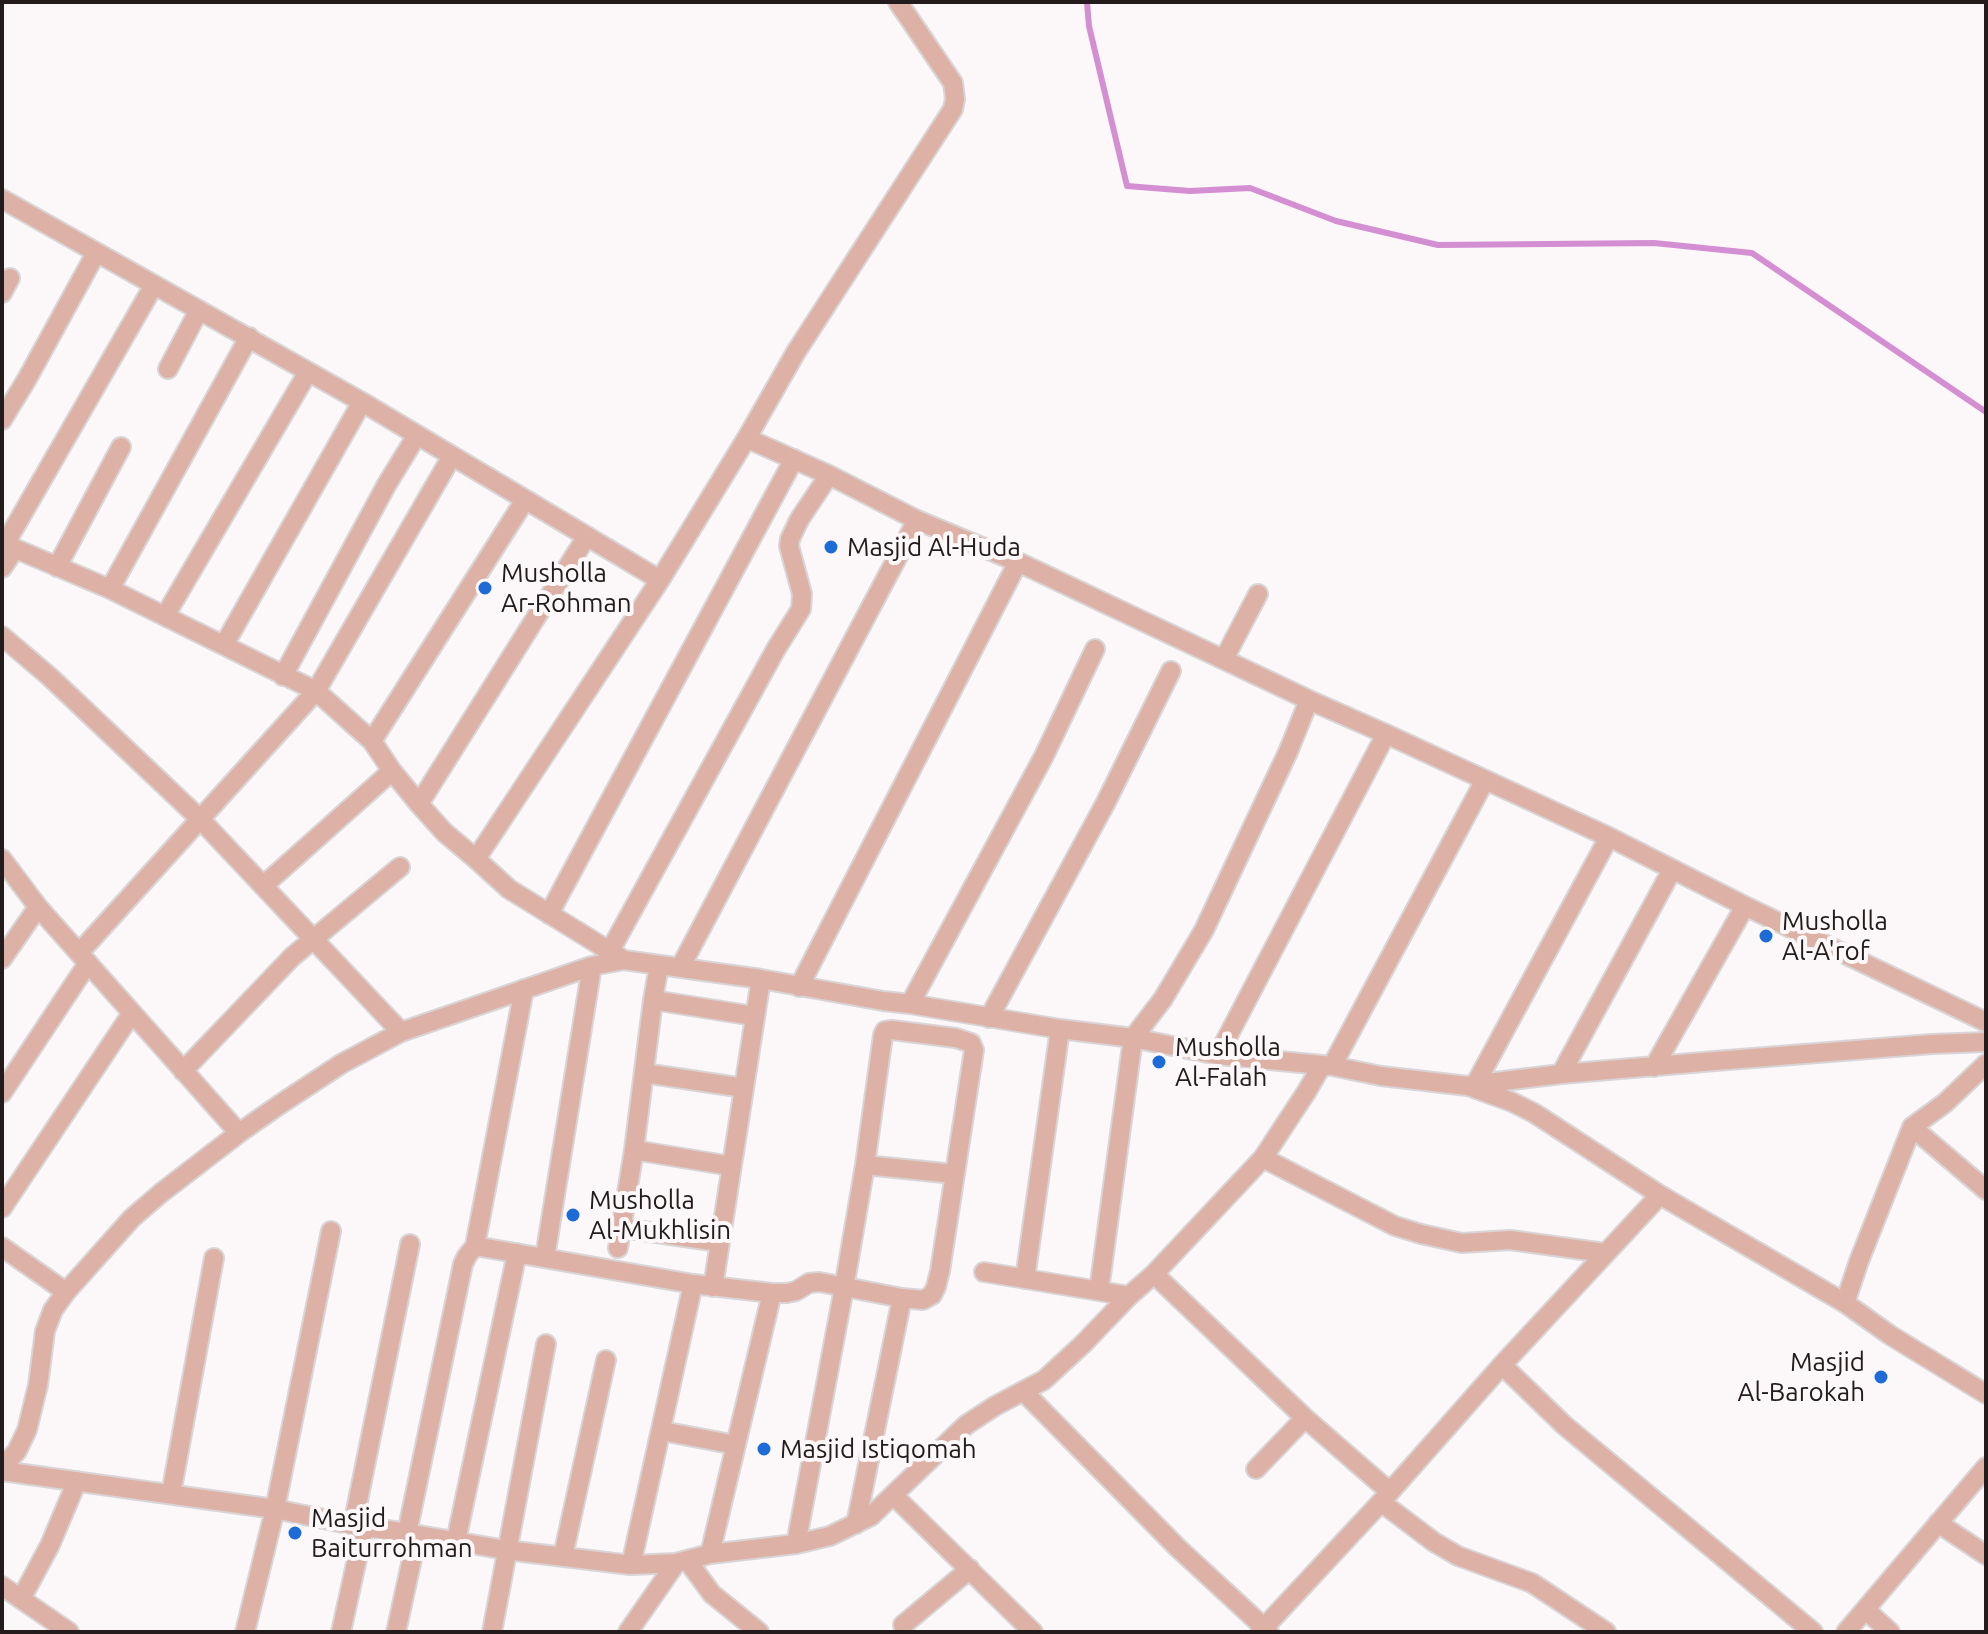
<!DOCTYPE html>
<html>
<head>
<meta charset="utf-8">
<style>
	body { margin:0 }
	#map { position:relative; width:1988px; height:1634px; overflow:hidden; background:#fcf7f8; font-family:Ubuntu,sans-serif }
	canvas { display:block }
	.frame { position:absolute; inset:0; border:4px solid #241c1c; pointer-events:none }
</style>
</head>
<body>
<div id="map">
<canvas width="1988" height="1634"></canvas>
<div class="frame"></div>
</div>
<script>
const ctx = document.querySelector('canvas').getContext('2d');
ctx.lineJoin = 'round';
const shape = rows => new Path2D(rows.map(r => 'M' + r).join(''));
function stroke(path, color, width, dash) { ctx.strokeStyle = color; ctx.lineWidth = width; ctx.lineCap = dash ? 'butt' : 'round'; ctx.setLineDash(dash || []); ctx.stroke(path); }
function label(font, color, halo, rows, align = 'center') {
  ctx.font = font + ' Ubuntu,sans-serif'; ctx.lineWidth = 8; ctx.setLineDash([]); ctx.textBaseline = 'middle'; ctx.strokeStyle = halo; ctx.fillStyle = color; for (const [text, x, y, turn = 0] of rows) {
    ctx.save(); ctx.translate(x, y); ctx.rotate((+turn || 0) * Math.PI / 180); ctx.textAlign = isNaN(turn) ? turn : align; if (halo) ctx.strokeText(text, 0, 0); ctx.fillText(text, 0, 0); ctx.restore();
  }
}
const stream = shape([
	[1087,2,1089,26,1127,186,1190,191,1250,188,1336,221,1438,245,1654,243,1752,253,1986,412]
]);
const minor = shape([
	[898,2,953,83,955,99,953,109,796,352,748,436,660,580,476,859,509,889,624,960,761,979,883,1001,910,1004,1060,1029,1133,1038,1218,1055,1332,1066,1381,1076,1468,1086,1512,1102,1534,1113,1660,1195,1845,1303,1890,1335,1986,1394],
	[2,199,362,402,660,580],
	[2,293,10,278],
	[168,369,199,310],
	[2,420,27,379,96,253],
	[748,436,755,442,829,475,917,520,1018,562,1309,700,1386,734,1609,837,1745,906,1986,1022],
	[2,543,110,589,316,691,372,741,392,771,419,804,444,832,476,859],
	[5,544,154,285],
	[57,567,121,447],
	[2,568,15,549],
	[110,589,249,337],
	[165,616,308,372],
	[2,636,50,677,200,819,401,1032],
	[224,645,362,402],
	[1224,659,1258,594],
	[283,676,387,484,417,435],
	[372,741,525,500],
	[419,804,587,536],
	[2,859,38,907,239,1133],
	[263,886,392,771],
	[549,914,794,459],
	[610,951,776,649,801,609,802,594,789,546,790,539,799,520,829,475],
	[79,953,316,691,452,456],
	[2,959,38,907],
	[680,968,917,520],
	[799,987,1018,562],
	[653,1000,754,1016],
	[910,1004,1044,756,1095,649],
	[989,1018,1105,804,1171,671],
	[1218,1055,1386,734],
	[1332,1066,1485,780],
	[1654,1067,1745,906],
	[183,1071,292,957,400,867],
	[644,1073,744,1088],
	[1561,1074,1672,870],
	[1476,1083,1609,837],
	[1471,1085,1561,1074,1715,1061,1932,1044,1986,1042],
	[2,1093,88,963],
	[1912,1127,1986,1190],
	[634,1150,653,1000,659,965],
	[1263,1158,1395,1226,1421,1234,1462,1243,1510,1240,1605,1253],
	[2,1208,132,1013],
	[622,1228,719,1242],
	[475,1246,524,989],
	[2,1247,66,1292],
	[618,1248,634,1150,731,1166],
	[545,1257,592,966],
	[984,1272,1129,1296],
	[1154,1274,1305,1418,1390,1492],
	[1025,1279,1060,1029],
	[693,1284,772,1293,710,1554],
	[713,1287,761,979],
	[1099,1290,1133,1038,1163,999,1204,930,1288,752,1309,700],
	[772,1293,787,1293,796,1291,809,1283,819,1282,902,1298,923,1300,932,1295,936,1287,940,1271,974,1050,971,1043,956,1038,892,1030,885,1031,883,1035,865,1165],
	[1845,1303,1859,1261,1912,1127,1945,1103,1986,1064],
	[1502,1365,1564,1425,1813,1632],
	[1023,1391,1178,1548,1269,1632],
	[662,1431,736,1445],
	[2,1468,17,1451,27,1430,38,1385,45,1331,53,1310,66,1292,132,1218,161,1193,239,1133,279,1105,341,1064,401,1032,592,966,624,960],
	[1256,1469,1305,1418],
	[2,1471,275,1509,353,1525,407,1533,506,1550,631,1565,676,1563,710,1554,796,1544,830,1536,871,1516,966,1425,995,1406,1044,1380,1083,1344,1129,1296,1154,1274,1263,1158,1307,1091,1322,1065],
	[171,1494,214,1258],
	[894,1496,1033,1632],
	[1381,1502,1434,1542,1458,1556,1532,1583,1606,1632],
	[1938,1523,1986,1555],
	[856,1524,902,1298],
	[353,1525,410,1244],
	[407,1533,463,1264,467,1256,475,1246,693,1284,631,1565],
	[456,1541,517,1253],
	[796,1544,844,1288,865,1165,954,1174],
	[563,1556,606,1360],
	[687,1560,712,1594,759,1632],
	[2,1586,69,1632],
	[21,1599,50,1545,77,1481],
	[1866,1610,1890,1632],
	[903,1625,970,1569],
	[245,1632,275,1509,331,1231],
	[341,1632,364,1527],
	[396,1632,417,1536],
	[492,1632,546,1344],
	[628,1632,676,1563],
	[1260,1632,1381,1502,1502,1365,1660,1195],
	[1846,1632,1986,1467]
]);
const markers = [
	[831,547,8,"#1d6bd6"],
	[485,588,8,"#1d6bd6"],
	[1766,936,8,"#1d6bd6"],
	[1159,1062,8,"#1d6bd6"],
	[573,1215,8,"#1d6bd6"],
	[1881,1377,8,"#1d6bd6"],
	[764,1449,8,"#1d6bd6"],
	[295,1533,8,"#1d6bd6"]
];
const poiNames = [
	["Masjid Al-Huda",847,547],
	["Musholla",501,573],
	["Ar-Rohman",501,603],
	["Musholla",1782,921],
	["Al-A'rof",1782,951],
	["Musholla",1175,1047],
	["Al-Falah",1175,1077],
	["Musholla",589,1200],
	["Al-Mukhlisin",589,1230],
	["Masjid",1865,1362,"right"],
	["Al-Barokah",1865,1392,"right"],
	["Masjid Istiqomah",780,1449],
	["Masjid",311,1518],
	["Baiturrohman",311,1548]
];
stroke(stream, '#d48fd3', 6);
stroke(minor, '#d9d4d5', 22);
stroke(minor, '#ddb1a5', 18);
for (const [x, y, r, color] of markers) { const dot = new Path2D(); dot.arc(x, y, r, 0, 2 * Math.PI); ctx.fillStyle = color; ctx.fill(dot); stroke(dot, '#fcf7f8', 3); }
label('26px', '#241c1c', '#fcf7f8', poiNames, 'left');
</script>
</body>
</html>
